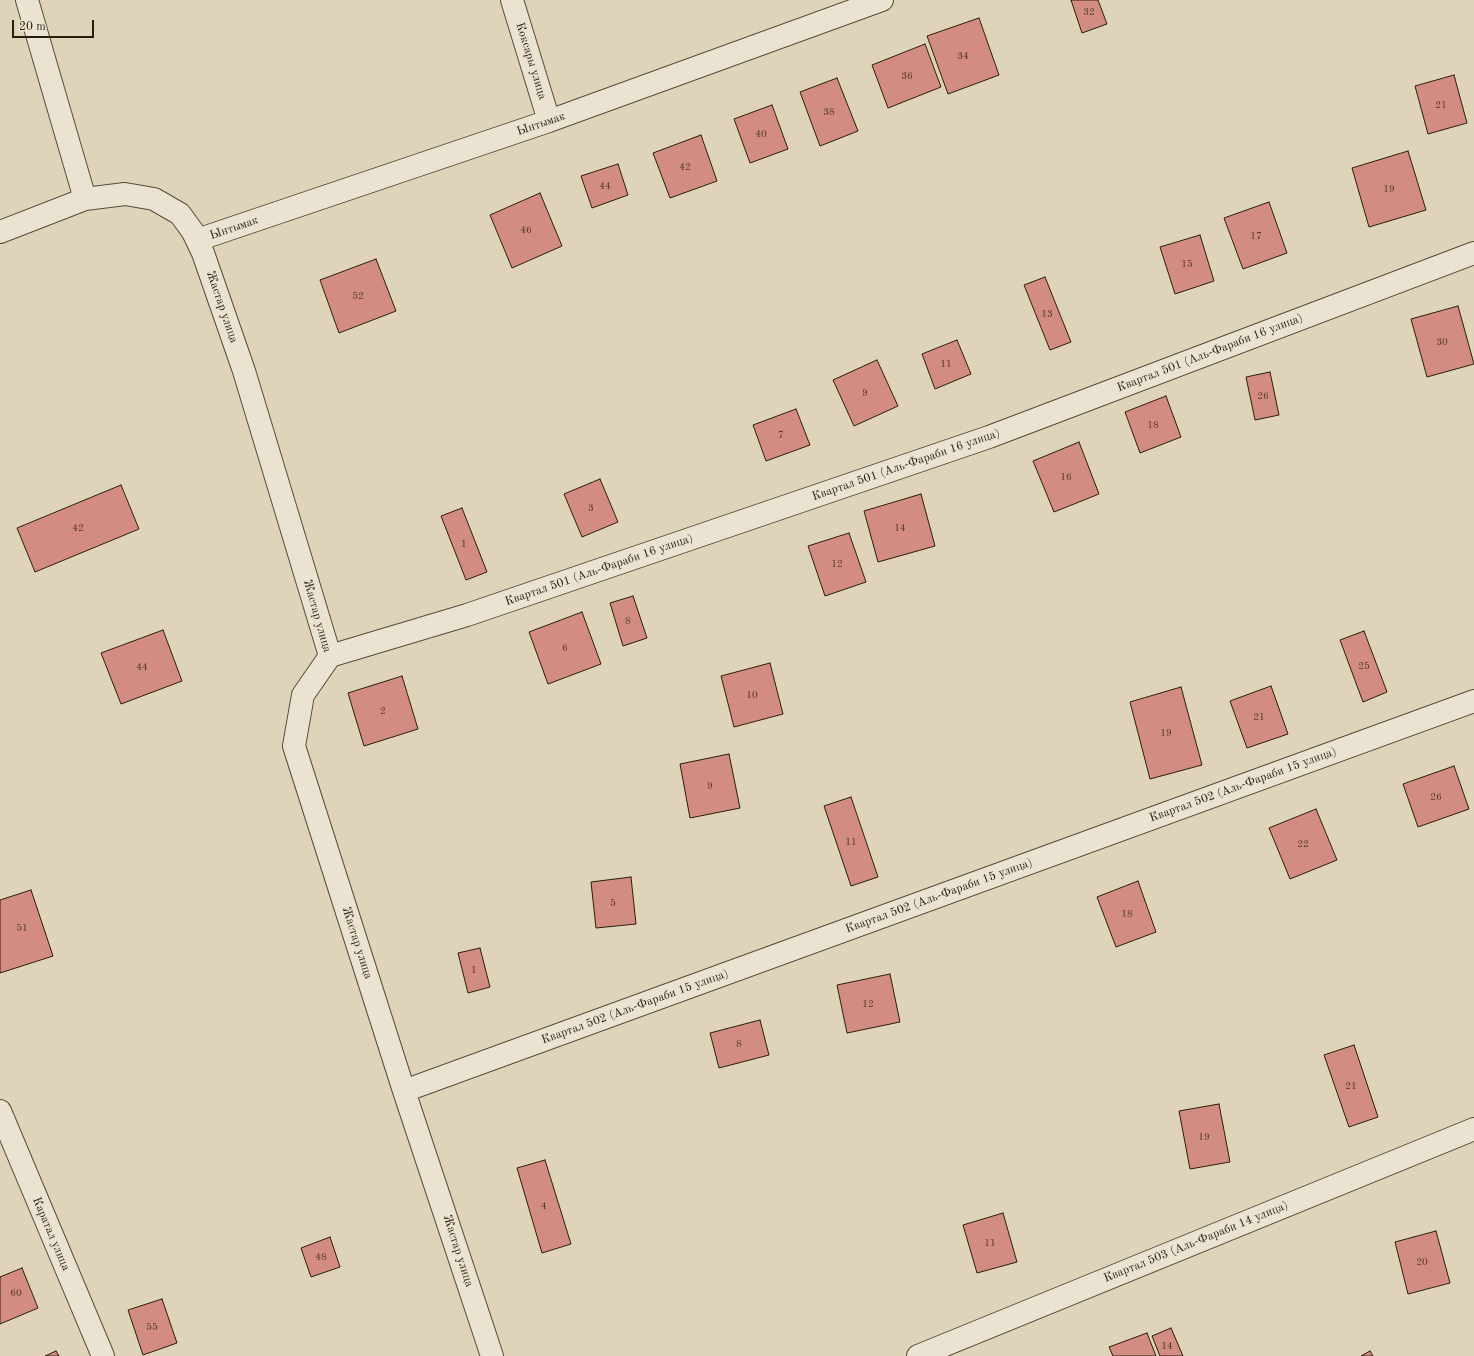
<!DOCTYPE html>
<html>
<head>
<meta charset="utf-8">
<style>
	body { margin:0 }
	#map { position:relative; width:1474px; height:1356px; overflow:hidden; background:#dfd4b9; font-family:"Old Standard TT",serif }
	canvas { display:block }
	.scale { position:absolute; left:12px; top:20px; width:82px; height:18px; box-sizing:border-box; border:2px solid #2a1d0d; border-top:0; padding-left:5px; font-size:12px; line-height:14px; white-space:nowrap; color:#2a1d0d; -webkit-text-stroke:3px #eae3d2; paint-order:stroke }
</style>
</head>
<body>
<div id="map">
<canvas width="1474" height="1356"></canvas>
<div class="scale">20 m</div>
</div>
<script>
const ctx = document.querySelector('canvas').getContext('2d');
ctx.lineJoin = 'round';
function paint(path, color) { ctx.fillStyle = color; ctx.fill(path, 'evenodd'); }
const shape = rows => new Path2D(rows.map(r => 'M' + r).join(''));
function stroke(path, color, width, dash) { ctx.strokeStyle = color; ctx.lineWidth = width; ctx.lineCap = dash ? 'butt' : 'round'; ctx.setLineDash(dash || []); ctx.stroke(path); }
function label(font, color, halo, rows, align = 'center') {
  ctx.font = font + ' "Old Standard TT",serif'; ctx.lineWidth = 3.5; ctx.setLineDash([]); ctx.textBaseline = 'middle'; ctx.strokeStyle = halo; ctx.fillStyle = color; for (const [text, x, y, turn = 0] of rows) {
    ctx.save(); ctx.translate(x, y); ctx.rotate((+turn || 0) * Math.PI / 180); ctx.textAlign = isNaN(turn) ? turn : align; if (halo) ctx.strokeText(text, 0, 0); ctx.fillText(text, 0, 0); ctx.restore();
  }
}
const building = shape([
	[1071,0,1098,0,1107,24,1082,33,1071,0],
	[979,18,999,75,948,94,927,36,979,18],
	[925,44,941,87,888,108,872,65,925,44],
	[1454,75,1467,123,1428,134,1415,86,1454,75],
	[837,78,858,131,820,146,800,92,837,78],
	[772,105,788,149,750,163,734,119,772,105],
	[701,135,717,181,670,198,653,153,701,135],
	[1408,151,1426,210,1369,227,1352,168,1408,151],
	[618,164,628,195,592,208,581,176,618,164],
	[540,193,562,246,512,268,490,215,540,193],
	[1269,202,1287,253,1243,269,1224,218,1269,202],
	[1200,235,1214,281,1175,294,1160,247,1200,235],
	[376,259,396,311,339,333,320,280,376,259],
	[1045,277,1071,342,1050,350,1024,285,1045,277],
	[1458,306,1474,364,1427,377,1411,319,1458,306],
	[957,340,971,374,935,389,922,354,957,340],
	[877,360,898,406,854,426,833,380,877,360],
	[1270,372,1279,415,1255,420,1246,377,1270,372],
	[1166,396,1181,437,1140,453,1125,412,1166,396],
	[796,409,810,445,766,461,753,425,796,409],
	[1079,442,1099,494,1054,512,1033,461,1079,442],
	[600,479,618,522,582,537,564,494,600,479],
	[121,485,139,529,35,572,17,528,121,485],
	[921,494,935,546,878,562,864,511,921,494],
	[462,508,487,572,466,580,441,516,462,508],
	[849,533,866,582,825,596,808,546,849,533],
	[633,596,647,638,623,646,610,603,633,596],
	[582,612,601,664,548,684,529,632,582,612],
	[163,630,182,681,121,704,101,653,163,630],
	[1364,631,1387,692,1363,702,1340,640,1364,631],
	[770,663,783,714,734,727,721,676,770,663],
	[402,676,418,729,364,746,348,693,402,676],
	[1271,686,1288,734,1247,748,1230,701,1271,686],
	[1181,687,1202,765,1150,779,1130,702,1181,687],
	[729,754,740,808,690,818,680,764,729,754],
	[1454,766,1469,809,1418,827,1403,784,1454,766],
	[851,797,878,877,851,886,824,806,851,797],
	[1316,809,1337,860,1290,879,1269,828,1316,809],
	[631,877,636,924,596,928,591,882,631,877],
	[1138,881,1156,932,1116,947,1097,897,1138,881],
	[31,890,53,956,0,973,0,900,31,890],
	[480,948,490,987,468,993,458,953,480,948],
	[890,974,900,1022,847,1033,837,985,890,974],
	[760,1020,769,1055,719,1068,710,1033,760,1020],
	[1354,1045,1378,1117,1349,1127,1324,1055,1354,1045],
	[1219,1104,1230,1162,1190,1169,1179,1111,1219,1104],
	[545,1160,571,1244,542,1253,517,1168,545,1160],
	[1003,1213,1017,1262,977,1273,963,1225,1003,1213],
	[1436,1231,1450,1283,1408,1294,1395,1242,1436,1231],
	[330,1237,340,1267,311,1277,301,1248,330,1237],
	[22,1268,38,1308,0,1324,0,1277,22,1268],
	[162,1299,177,1343,143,1355,128,1310,162,1299],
	[1171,1328,1183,1356,1160,1356,1152,1336,1171,1328],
	[1147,1333,1156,1356,1113,1356,1109,1347,1147,1333],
	[56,1351,59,1356,45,1356,56,1351],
	[1370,1351,1373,1356,1361,1356,1370,1351]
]);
const minor = shape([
	[27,0,85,199,125,194,154,199,180,214,193,232,203,253,244,371,330,656,303,695,294,746,404,1091,492,1356],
	[512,0,549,121],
	[0,232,85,199],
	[197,240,549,121,882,0],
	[330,656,467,615,989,437,1474,253],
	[404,1091,1474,701],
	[0,1111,103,1356],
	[918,1356,1474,1129]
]);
const numberNames = [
	["32",1089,12],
	["34",963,56],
	["36",907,76],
	["21",1441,105],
	["38",829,112],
	["40",761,134],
	["42",685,167],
	["44",605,186],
	["19",1389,189],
	["46",526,230],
	["17",1256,236],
	["15",1187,264],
	["52",358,296],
	["13",1047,314],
	["30",1442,342],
	["11",946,364],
	["9",865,393],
	["26",1263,396],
	["18",1153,425],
	["7",781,435],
	["16",1066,477],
	["3",591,508],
	["42",78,528],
	["14",900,528],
	["1",464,544],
	["12",837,564],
	["8",628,621],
	["6",565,648],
	["25",1364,666],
	["44",142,667],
	["10",752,695],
	["2",383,711],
	["21",1259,717],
	["19",1166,733],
	["9",710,786],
	["26",1436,797],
	["11",851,842],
	["22",1303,844],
	["5",613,903],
	["18",1127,914],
	["51",22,928],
	["1",474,970],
	["12",868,1004],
	["8",739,1044],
	["21",1351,1086],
	["19",1204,1137],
	["4",544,1206],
	["11",990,1243],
	["48",321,1257],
	["20",1422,1262],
	["60",16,1293],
	["55",152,1327],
	["14",1167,1346]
];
const streetNames = [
	["Коксары улица",531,61,73],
	["Ынтымак",541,124,-19],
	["Ынтымак",234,228,-19],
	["Жастар улица",222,307,71],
	["Квартал 501 (Аль-Фараби 16 улица)",1210,353,-21],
	["Квартал 501 (Аль-Фараби 16 улица)",906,465,-19],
	["Квартал 501 (Аль-Фараби 16 улица)",599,570,-19],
	["Жастар улица",317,616,74],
	["Квартал 502 (Аль-Фараби 15 улица)",1243,785,-20],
	["Квартал 502 (Аль-Фараби 15 улица)",939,896,-20],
	["Жастар улица",357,943,72],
	["Квартал 502 (Аль-Фараби 15 улица)",635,1007,-20],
	["Каратал улица",51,1234,67],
	["Квартал 503 (Аль-Фараби 14 улица)",1196,1242,-22],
	["Жастар улица",458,1251,72]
];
paint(building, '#d28c81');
stroke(building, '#2a1d0d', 1);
stroke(minor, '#574b38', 24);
stroke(minor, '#eae3d2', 22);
label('10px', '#54392a', null, numberNames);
label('12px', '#2a1d0d', '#eae3d2', streetNames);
</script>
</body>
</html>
